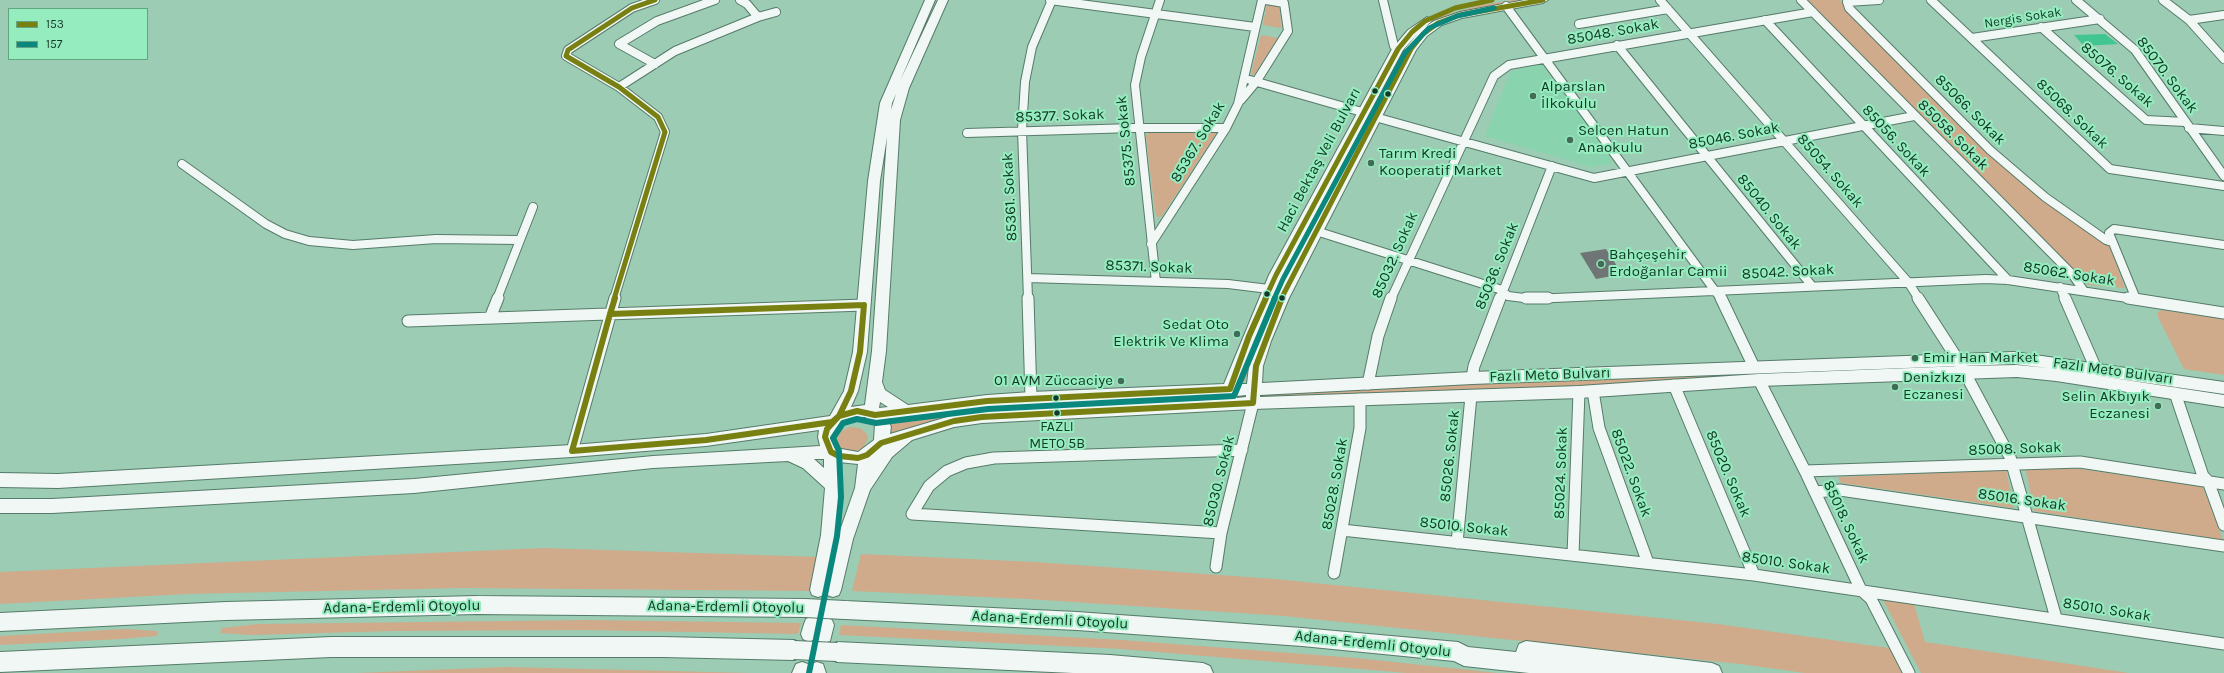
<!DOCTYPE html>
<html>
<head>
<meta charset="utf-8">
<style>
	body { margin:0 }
	#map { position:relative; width:2224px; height:673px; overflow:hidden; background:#9cccb3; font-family:Karla,sans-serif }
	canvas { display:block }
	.legend { position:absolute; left:8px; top:8px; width:140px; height:52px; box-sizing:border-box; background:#95edbf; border:1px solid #61a582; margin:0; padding:5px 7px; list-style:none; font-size:12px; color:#123826 }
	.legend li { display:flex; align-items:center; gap:8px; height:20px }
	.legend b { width:20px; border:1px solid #61a582 }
</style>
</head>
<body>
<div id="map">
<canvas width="2224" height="673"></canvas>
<ul class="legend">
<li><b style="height:5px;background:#788011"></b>153</li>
<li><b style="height:5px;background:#0b887d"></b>157</li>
</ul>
</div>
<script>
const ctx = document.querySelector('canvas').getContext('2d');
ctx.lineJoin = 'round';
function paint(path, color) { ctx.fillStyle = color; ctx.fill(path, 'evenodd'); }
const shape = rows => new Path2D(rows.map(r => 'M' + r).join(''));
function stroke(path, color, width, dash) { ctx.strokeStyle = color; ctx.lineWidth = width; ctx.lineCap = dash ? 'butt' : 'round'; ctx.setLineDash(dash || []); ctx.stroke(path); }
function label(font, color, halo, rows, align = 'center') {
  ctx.font = font + ' Karla,sans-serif'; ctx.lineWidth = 4; ctx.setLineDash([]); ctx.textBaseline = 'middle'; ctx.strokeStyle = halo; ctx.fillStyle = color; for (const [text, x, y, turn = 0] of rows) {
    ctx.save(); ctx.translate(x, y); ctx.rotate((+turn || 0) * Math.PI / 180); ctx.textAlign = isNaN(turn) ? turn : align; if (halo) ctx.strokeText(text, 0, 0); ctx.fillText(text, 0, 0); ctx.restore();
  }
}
const built = shape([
	[1540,63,1585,120,1613,163,1592,167,1485,136,1510,72]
]);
const green = shape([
	[1513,0,1526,0,1458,12,1430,24,1389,81,1281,286,1251,358,1245,381,1240,380,1247,357,1277,285,1404,46,1428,23,1441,16,1481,5],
	[1805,0,1840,0,1857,22,1915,80,2070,219,2110,247,2125,288,2089,285],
	[1267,4,1280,6,1281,28,1263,25],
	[1261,35,1278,38,1254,75,1251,74],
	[1149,131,1218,131,1162,216,1158,218,1155,212,1146,136],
	[2162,310,2224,319,2224,375,2184,369,2158,317,2158,312],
	[1948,365,1950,369,1568,388,1262,397,1261,392,1564,378],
	[1224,394,1225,399,977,412,941,418,892,434,890,418,976,407],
	[850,427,860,428,867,434,868,438,864,447,854,452,839,449,836,442,841,431],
	[2025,466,2081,469,2203,487,2223,540,2034,511],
	[2006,470,2014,508,1841,483,1838,477],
	[544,548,820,557,813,591,461,588,186,594,0,604,0,572],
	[861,554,1035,562,1275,579,1718,624,1889,648,1903,673,1805,673,1740,664,1284,616,1028,599,852,591],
	[1883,600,1914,604,1925,642,2129,673,1921,673],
	[588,620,801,623,798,634,583,630,392,631,252,635,220,633,222,628,258,624],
	[841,625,1122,640,1356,658,1498,673,1407,673,1121,649,839,635],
	[124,629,157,631,158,633,156,636,121,639,0,645,0,636],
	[506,667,752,673,356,673]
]);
const water = shape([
	[2105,34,2118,44,2084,46,2074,35]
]);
const building = shape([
	[1606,249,1622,274,1596,279,1580,253]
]);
const streetFar1 = shape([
	[740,0,747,4,758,17],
	[1050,0,1255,27],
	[1383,0,1394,46,1398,49],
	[1660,0,1908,282,1919,299],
	[1801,0,2072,274,2084,291],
	[1879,0,1847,2,1849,8,1990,150,2045,197,2106,240,2112,242],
	[1931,0,2110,169,2224,186],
	[2076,0,2135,50,2224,176],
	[2163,0,2189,20,2224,59],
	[1506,6,1721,299],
	[1765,20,2008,280],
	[2189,20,2224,15],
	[1579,24,1668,9],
	[2041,27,2146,120,2185,122],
	[1972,38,2100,19],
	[1617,45,1812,286],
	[655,64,619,44,657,21,715,0],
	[1250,80,1362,112],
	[619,87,675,51,758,17,776,12],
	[1241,100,1256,82,1288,31,1284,3,1266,0],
	[1375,117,1594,178,1914,116],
	[2189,128,2224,131],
	[967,133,1134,128,1226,128],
	[182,164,266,224,285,234,309,241,353,245,436,239,520,240],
	[1316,231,1499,289,1508,296,1532,299,1986,279,2008,280,2134,299],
	[1151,244,1226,128,1238,104,1262,0],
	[1028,278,1228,284,1269,289],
	[1156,282,1135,85,1141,57,1160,0],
	[2060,287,2065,299],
	[497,299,533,207],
	[614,299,665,132,658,117,619,87,566,56,568,50,632,8,655,0],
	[1028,299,1022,130,1025,82,1032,47,1052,0],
	[1391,299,1494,76,1509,65,1813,12],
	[1500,299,1552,166],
	[2136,299,2109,233,2114,229,2224,245]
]);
const street = shape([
	[1028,298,1031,398],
	[1526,298,1548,298],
	[1721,298,1754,367],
	[1918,298,1958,360,2010,457,2056,618],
	[2065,298,2096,369],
	[2128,298,2224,313],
	[490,318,498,298],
	[408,321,864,305],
	[1472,378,1474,366,1500,298],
	[1759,380,1805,471,1861,590,1871,599,1909,673],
	[1368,384,1378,336,1391,298],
	[1674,385,1754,575],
	[1593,391,1599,428,1648,563],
	[2175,393,2203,476,2208,481,2224,525],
	[572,451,615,298],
	[1805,471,2080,462,2224,484],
	[1815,492,1840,490,2224,546],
	[1342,530,1754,575,2224,644],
	[1221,533,912,514,929,486,947,471,966,463,994,458,1242,450],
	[1457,543,1471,396],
	[1573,555,1579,392],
	[1216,567,1221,533,1253,403],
	[1334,573,1360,428,1360,399]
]);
const secondary = shape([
	[925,0,935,0,900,81,938,0,948,0,909,88,900,120,886,351,882,382,885,390,908,405,987,395,1031,392,1224,384,1269,275,1392,49,1408,30,1427,17,1433,20,1425,27,1434,21,1460,12,1525,0,1548,0,1543,3,1462,18,1442,25,1427,36,1416,50,1289,298,1271,341,1263,366,1262,383,1472,372,2014,352,2224,382,2224,394,2093,375,2224,395,2224,407,2056,381,2017,377,1759,386,1579,398,1253,409,982,423,954,427,912,440,892,457,870,490,853,539,841,590,839,595,833,597,827,595,826,591,824,595,818,597,812,595,810,590,821,535,825,488,803,468,788,461,653,468,414,493,52,513,0,513,0,499,52,499,414,479,653,456,820,446,818,437,819,430,706,446,572,457,58,488,0,487,0,473,58,474,572,445,706,434,830,416,844,391,853,352,868,181,880,103,925,0],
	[1418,33,1405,49,1275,298,1257,341,1249,366,1247,384,1238,384,1283,275,1403,50,1418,33],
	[896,94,891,110,892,103,896,94],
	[887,137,872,351,865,405,851,407,858,391,867,352,880,181,887,137],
	[2014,364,2048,368,2017,365,1963,366,1759,374,1579,386,1260,397,1260,395,1472,384,2014,364],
	[1246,395,1246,397,1237,398,1237,396,1246,395],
	[1223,396,1224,399,982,411,954,415,890,434,891,427,888,419,987,407,1223,396],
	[880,402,888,407,879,408,880,402],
	[857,417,865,417,875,424,874,440,858,452,836,448,832,437,834,432,844,421,857,417],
	[814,459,824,459,824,468,814,459],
	[839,462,858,464,855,488,837,539,832,560,841,497,839,462],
	[812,616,818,619,819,622,826,617,832,620,834,625,830,641,824,643,818,641,816,636,815,639,809,642,803,639,801,634,804,624,806,619,812,616],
	[802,662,808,664,810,668,811,664,817,662,823,664,826,673,792,673,796,664,802,662]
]);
const highway = shape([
	[477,596,805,599,812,602,815,608,812,614,805,617,477,614,226,620,0,631,0,613,226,602,477,596],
	[845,601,1077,612,1302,628,1458,642,1468,647,1516,652,1519,644,1526,641,1712,663,1719,666,1722,673,1529,673,1464,666,1454,661,1302,646,1077,630,845,619,838,617,835,610,838,603,845,601],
	[331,637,663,637,794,640,801,643,804,650,801,657,794,660,663,657,331,657,0,672,0,652,331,637],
	[837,642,1110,655,1203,663,1210,666,1213,673,1073,673,837,662,830,659,827,652,830,645,837,642]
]);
const highwayBridge = shape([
	[805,608,845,610],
	[794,650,837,652]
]);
const bus1Far1 = shape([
	[614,299,665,132,658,117,619,87,566,56,568,50,632,8,655,0],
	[1265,299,1276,275,1398,49,1412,32,1425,21,1455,8,1492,0],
	[1281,299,1411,49,1423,34,1438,23,1460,15,1543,0]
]);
const bus1 = shape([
	[1266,298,1249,336,1230,389,987,401,875,415,857,411,839,416,827,429,825,437,831,452,839,456,858,458,867,455,881,443,954,421,982,417,1253,403,1256,366,1282,298],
	[864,305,860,352,851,391,839,416,832,422,706,440,572,451,610,314,864,305],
	[610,314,615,298]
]);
const bus2Far1 = shape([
	[1274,299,1283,279,1405,53,1429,28,1457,16,1494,8]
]);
const bus2 = shape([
	[809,673,837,536,841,497,839,451,833,438,843,423,857,419,876,423,988,409,1234,396,1275,298]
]);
const markers = [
	[1375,91,3.5,"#123826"],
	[1388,94,3.5,"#123826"],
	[1533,96,4,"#426c57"],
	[1570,140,4,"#426c57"],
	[1371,163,4,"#426c57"],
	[1601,264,4,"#426c57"],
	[1267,294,3.5,"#123826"],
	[1282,298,3.5,"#123826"],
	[1237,334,4,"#426c57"],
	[1915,358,4,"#426c57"],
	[1121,381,4,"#426c57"],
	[1895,387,4,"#426c57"],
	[1056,398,3.5,"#123826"],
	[2158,406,4,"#426c57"],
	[1057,413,3.5,"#123826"]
];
const farStreetnames = [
	["Nergis Sokak",2023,18,-9]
];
const busNames = [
	["FAZLI",1057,427],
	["METO 5B",1057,444]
];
const streetNames = [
	["85048. Sokak",1613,32,-10],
	["85076. Sokak",2117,75,41],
	["85070. Sokak",2167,75,53],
	["85066. Sokak",1970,110,45],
	["85068. Sokak",2072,114,44],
	["85377. Sokak",1060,116,-2],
	["85058. Sokak",1953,135,45],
	["85046. Sokak",1734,136,-11],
	["85375. Sokak",1126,141,-96],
	["85056. Sokak",1896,141,47],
	["85367. Sokak",1198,142,-59],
	["Haci Bektaş Veli Bulvarı",1319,160,-62],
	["85054. Sokak",1830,171,49],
	["85361. Sokak",1010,197,-93],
	["85040. Sokak",1769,212,51],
	["85032. Sokak",1395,255,-66],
	["85036. Sokak",1497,266,-68],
	["85371. Sokak",1149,267,2],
	["85042. Sokak",1788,272,-3],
	["85062. Sokak",2069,274,9],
	["Fazlı Meto Bulvarı",2113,371,8],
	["Fazlı Meto Bulvarı",1550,375,-2],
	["85008. Sokak",2015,449,-2],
	["85026. Sokak",1450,456,-84],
	["85024. Sokak",1561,473,-88],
	["85022. Sokak",1631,473,70],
	["85020. Sokak",1728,474,67],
	["85030. Sokak",1219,481,-76],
	["85028. Sokak",1335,484,-80],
	["85016. Sokak",2022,500,8],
	["85018. Sokak",1846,522,65],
	["85010. Sokak",1464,527,6],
	["85010. Sokak",1786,563,8],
	["Adana-Erdemli Otoyolu",402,607,-1],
	["Adana-Erdemli Otoyolu",726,607,1],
	["85010. Sokak",2107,610,9],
	["Adana-Erdemli Otoyolu",1050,620,3],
	["Adana-Erdemli Otoyolu",1373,644,6]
];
const poiNames = [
	["Alparslan",1541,87],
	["İlkokulu",1541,104],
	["Selcen Hatun",1578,131],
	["Anaokulu",1578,148],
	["Tarım Kredi",1379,154],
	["Kooperatif Market",1379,171],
	["Bahçeşehir",1609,255],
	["Erdoğanlar Camii",1609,272],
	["Sedat Oto",1229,325,"right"],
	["Elektrik Ve Klima",1229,342,"right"],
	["Emir Han Market",1923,358],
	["Denizkızı",1903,378],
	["Eczanesi",1903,395],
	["01 AVM Züccaciye",1113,381,"right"],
	["Selin Akbıyık",2150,397,"right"],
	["Eczanesi",2150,414,"right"]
];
paint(built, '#89d4ae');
paint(green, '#cfab8b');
paint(water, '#41c691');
paint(building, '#6e7574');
stroke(streetFar1, '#567b6a', 10);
stroke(street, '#567b6a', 13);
stroke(secondary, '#567b6a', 2);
stroke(highway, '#567b6a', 2);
stroke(streetFar1, '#f0f7f4', 8);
stroke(street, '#f0f7f4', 11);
paint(secondary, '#f0f7f4');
paint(highway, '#f0f7f4');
stroke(highwayBridge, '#567b6a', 20, []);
stroke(highwayBridge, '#f0f7f4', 18);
stroke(bus1Far1, '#788011', 5);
stroke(bus1, '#788011', 6);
stroke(bus2Far1, '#0b887d', 5);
stroke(bus2, '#0b887d', 6);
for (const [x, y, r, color] of markers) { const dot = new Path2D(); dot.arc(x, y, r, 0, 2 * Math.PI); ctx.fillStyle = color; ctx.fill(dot); stroke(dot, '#95edbf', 1.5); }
label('13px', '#123826', '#95edbf', farStreetnames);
label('14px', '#123826', '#95edbf', busNames);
label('15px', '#123826', '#95edbf', streetNames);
label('15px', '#123826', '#95edbf', poiNames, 'left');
</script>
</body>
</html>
